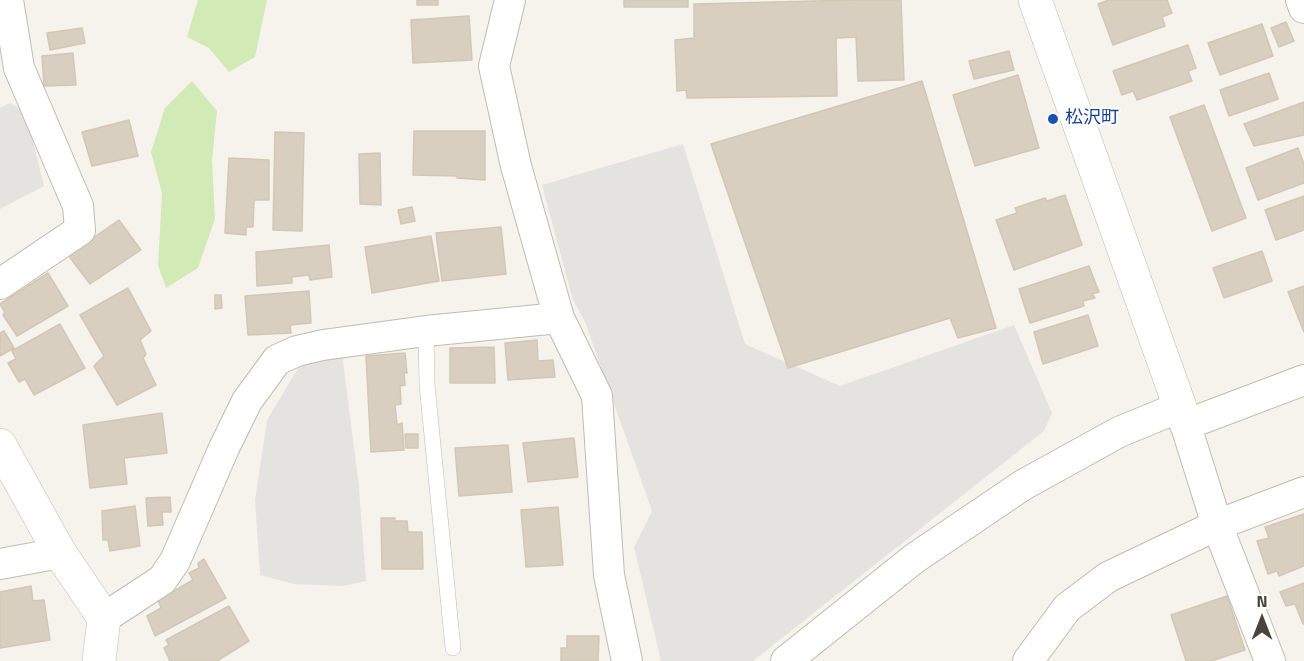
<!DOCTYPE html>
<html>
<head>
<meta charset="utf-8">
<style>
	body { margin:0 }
	#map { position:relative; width:1304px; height:661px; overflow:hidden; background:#f6f3ec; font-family:"Titillium Web",sans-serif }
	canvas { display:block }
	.north { position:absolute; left:1232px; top:589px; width:60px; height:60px; -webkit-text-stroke:4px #fff; paint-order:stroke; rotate:0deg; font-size:16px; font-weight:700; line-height:24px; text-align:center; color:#4b4439 }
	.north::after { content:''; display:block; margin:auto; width:21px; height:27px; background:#4b4439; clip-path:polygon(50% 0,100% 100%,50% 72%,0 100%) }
</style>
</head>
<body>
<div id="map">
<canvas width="1304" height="661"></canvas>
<div class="north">N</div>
</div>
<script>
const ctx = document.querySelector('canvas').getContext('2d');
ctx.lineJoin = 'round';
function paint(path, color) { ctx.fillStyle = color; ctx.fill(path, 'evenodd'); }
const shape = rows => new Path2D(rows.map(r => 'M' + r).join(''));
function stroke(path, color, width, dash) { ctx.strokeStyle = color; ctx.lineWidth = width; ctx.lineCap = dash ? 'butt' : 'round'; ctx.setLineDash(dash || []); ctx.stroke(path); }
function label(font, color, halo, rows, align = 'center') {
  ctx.font = font + ' "Titillium Web","Noto Sans JP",sans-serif'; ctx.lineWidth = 4.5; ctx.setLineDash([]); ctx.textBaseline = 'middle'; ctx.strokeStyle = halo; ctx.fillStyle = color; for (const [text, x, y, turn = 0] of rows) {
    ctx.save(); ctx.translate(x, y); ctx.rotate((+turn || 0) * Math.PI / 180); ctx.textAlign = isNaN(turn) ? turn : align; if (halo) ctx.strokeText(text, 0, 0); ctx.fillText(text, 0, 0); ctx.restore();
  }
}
const green = shape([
	[198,0,267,0,255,57,229,72,209,48,187,37],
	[192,81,217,111,212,160,215,219,198,268,166,288,158,265,162,193,151,152,165,108]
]);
const parking = shape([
	[10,103,26,113,44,186,0,209,0,108],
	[683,144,745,344,840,386,1014,325,1052,413,1044,431,753,661,661,661,634,547,652,511,585,322,573,300,542,185],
	[342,353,359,487,366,581,343,586,294,584,260,575,255,500,267,420,306,355]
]);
const building = shape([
	[417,0,438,0,438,5,417,5,417,0],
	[624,0,688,0,688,7,624,7,624,0],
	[855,0,901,0,904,80,858,81,856,37,836,38,837,96,687,98,686,90,677,91,675,40,694,38,694,4,855,0],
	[1109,0,1167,0,1172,13,1162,17,1165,26,1113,45,1098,4,1109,0],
	[469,16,472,60,413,63,411,20,469,16],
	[1286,22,1294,41,1279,47,1271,28,1286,22],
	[1262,24,1273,56,1220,75,1208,43,1262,24],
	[82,28,85,43,50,50,47,33,82,28],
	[1188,45,1196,68,1188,71,1192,81,1137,100,1133,91,1122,95,1113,71,1188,45],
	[1009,51,1014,70,974,79,969,61,1009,51],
	[73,53,76,85,44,86,42,56,73,53],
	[1269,73,1278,99,1229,116,1220,90,1269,73],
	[1018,75,1039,148,975,166,953,95,1018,75],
	[922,81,996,328,958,338,950,318,788,368,711,144,922,81],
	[1304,102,1304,135,1254,146,1244,124,1304,102],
	[1204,105,1246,218,1212,231,1170,117,1204,105],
	[129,120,138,156,92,166,82,132,129,120],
	[414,131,485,131,485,180,457,178,457,176,413,175,414,131],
	[275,132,304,133,302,231,273,230,275,132],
	[1298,148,1304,164,1304,183,1258,200,1246,168,1298,148],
	[380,153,381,205,360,204,359,154,380,153],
	[229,158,269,160,269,200,254,200,253,227,246,227,246,235,225,233,229,158],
	[1065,195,1082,245,1014,270,996,220,1017,213,1015,208,1045,198,1047,201,1065,195],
	[1304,196,1304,230,1276,240,1265,210,1304,196],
	[412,207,415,221,401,224,398,210,412,207],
	[119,220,141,250,90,284,68,255,119,220],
	[501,227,506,274,442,281,436,233,501,227],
	[431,236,439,281,372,293,365,247,431,236],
	[329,245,332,277,310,280,309,275,292,277,292,283,257,286,256,252,329,245],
	[1262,251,1272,281,1224,298,1213,268,1262,251],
	[1089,266,1099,292,1092,294,1095,298,1083,301,1084,306,1030,323,1019,289,1089,266],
	[48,273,68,306,17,336,3,315,5,313,0,304,48,273],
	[1304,286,1304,332,1288,292,1304,286],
	[128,288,151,331,140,340,146,354,143,358,156,385,117,405,94,366,104,356,80,315,128,288],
	[309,291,311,323,290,325,291,333,248,335,245,296,309,291],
	[215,295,221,295,222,308,215,309,215,295],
	[1088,315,1098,346,1043,364,1034,332,1088,315],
	[60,324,85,368,34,395,25,379,19,382,8,363,16,359,12,351,60,324],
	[4,331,14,348,0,356,0,333,4,331],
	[537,340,538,361,553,360,555,377,508,380,505,343,537,340],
	[494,347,495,383,450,383,450,348,494,347],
	[405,353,407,373,404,373,405,385,400,386,401,404,395,405,397,425,402,423,404,450,371,452,366,356,405,353],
	[162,413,167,453,124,458,127,484,90,488,83,425,162,413],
	[405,434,418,434,418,448,406,448,405,434],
	[574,438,578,477,528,482,523,443,574,438],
	[508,445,512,492,459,496,455,448,508,445],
	[170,497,171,512,162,512,163,525,148,526,146,498,170,497],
	[135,506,140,546,110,551,108,540,103,540,102,511,135,506],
	[558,507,563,565,526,567,521,510,558,507],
	[1304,514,1304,566,1279,576,1277,571,1268,574,1257,541,1269,538,1265,527,1304,514],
	[381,518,395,518,395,521,407,521,408,532,422,532,423,569,382,569,381,518],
	[204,559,226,598,155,636,147,616,161,608,158,600,193,580,189,573,199,568,198,563,204,559],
	[1304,583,1304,624,1303,624,1295,604,1286,606,1280,592,1304,583],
	[31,586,33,601,44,600,50,640,0,648,0,592,31,586],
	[1227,596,1245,650,1211,661,1186,661,1171,615,1227,596],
	[229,606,249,641,217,661,170,661,164,648,169,645,166,640,229,606],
	[567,636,599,636,598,661,561,661,561,648,567,648,567,636]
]);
const service = shape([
	[426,331,427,385,453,648]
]);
const minor = shape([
	[510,0,494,66,516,166,559,318,597,396,609,575,627,661],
	[1301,0,1304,8],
	[0,284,80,230,78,206,19,68,8,0],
	[1185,425,1304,380],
	[0,564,60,553],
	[104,618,162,580,175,561,224,448,247,401,277,360,297,351,323,345,426,331,559,318],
	[786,661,915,558,1023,485,1119,432,1180,407,1217,525,1270,661],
	[1028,661,1067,608,1108,577,1217,525,1304,492]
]);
const tertiary = shape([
	[1035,0,1180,407],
	[0,445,60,553,104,618,99,661]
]);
const markers = [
	[1053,119,6,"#1a4fb4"]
];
const transitNames = [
	["松沢町",1065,119]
];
paint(green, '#d2eab5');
paint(parking, '#e5e3e0');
paint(building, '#d8cfc1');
stroke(building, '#d3c7b4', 1.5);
stroke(service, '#c2bbae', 16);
stroke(minor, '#c2bbae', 32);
stroke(tertiary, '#c2bbae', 34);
stroke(service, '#fff', 15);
stroke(minor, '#fff', 30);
stroke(tertiary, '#fff', 33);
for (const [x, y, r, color] of markers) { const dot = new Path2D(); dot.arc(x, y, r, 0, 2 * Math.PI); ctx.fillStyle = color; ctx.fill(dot); stroke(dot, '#fff', 2); }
label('18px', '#164399', '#fff', transitNames, 'left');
</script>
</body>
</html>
